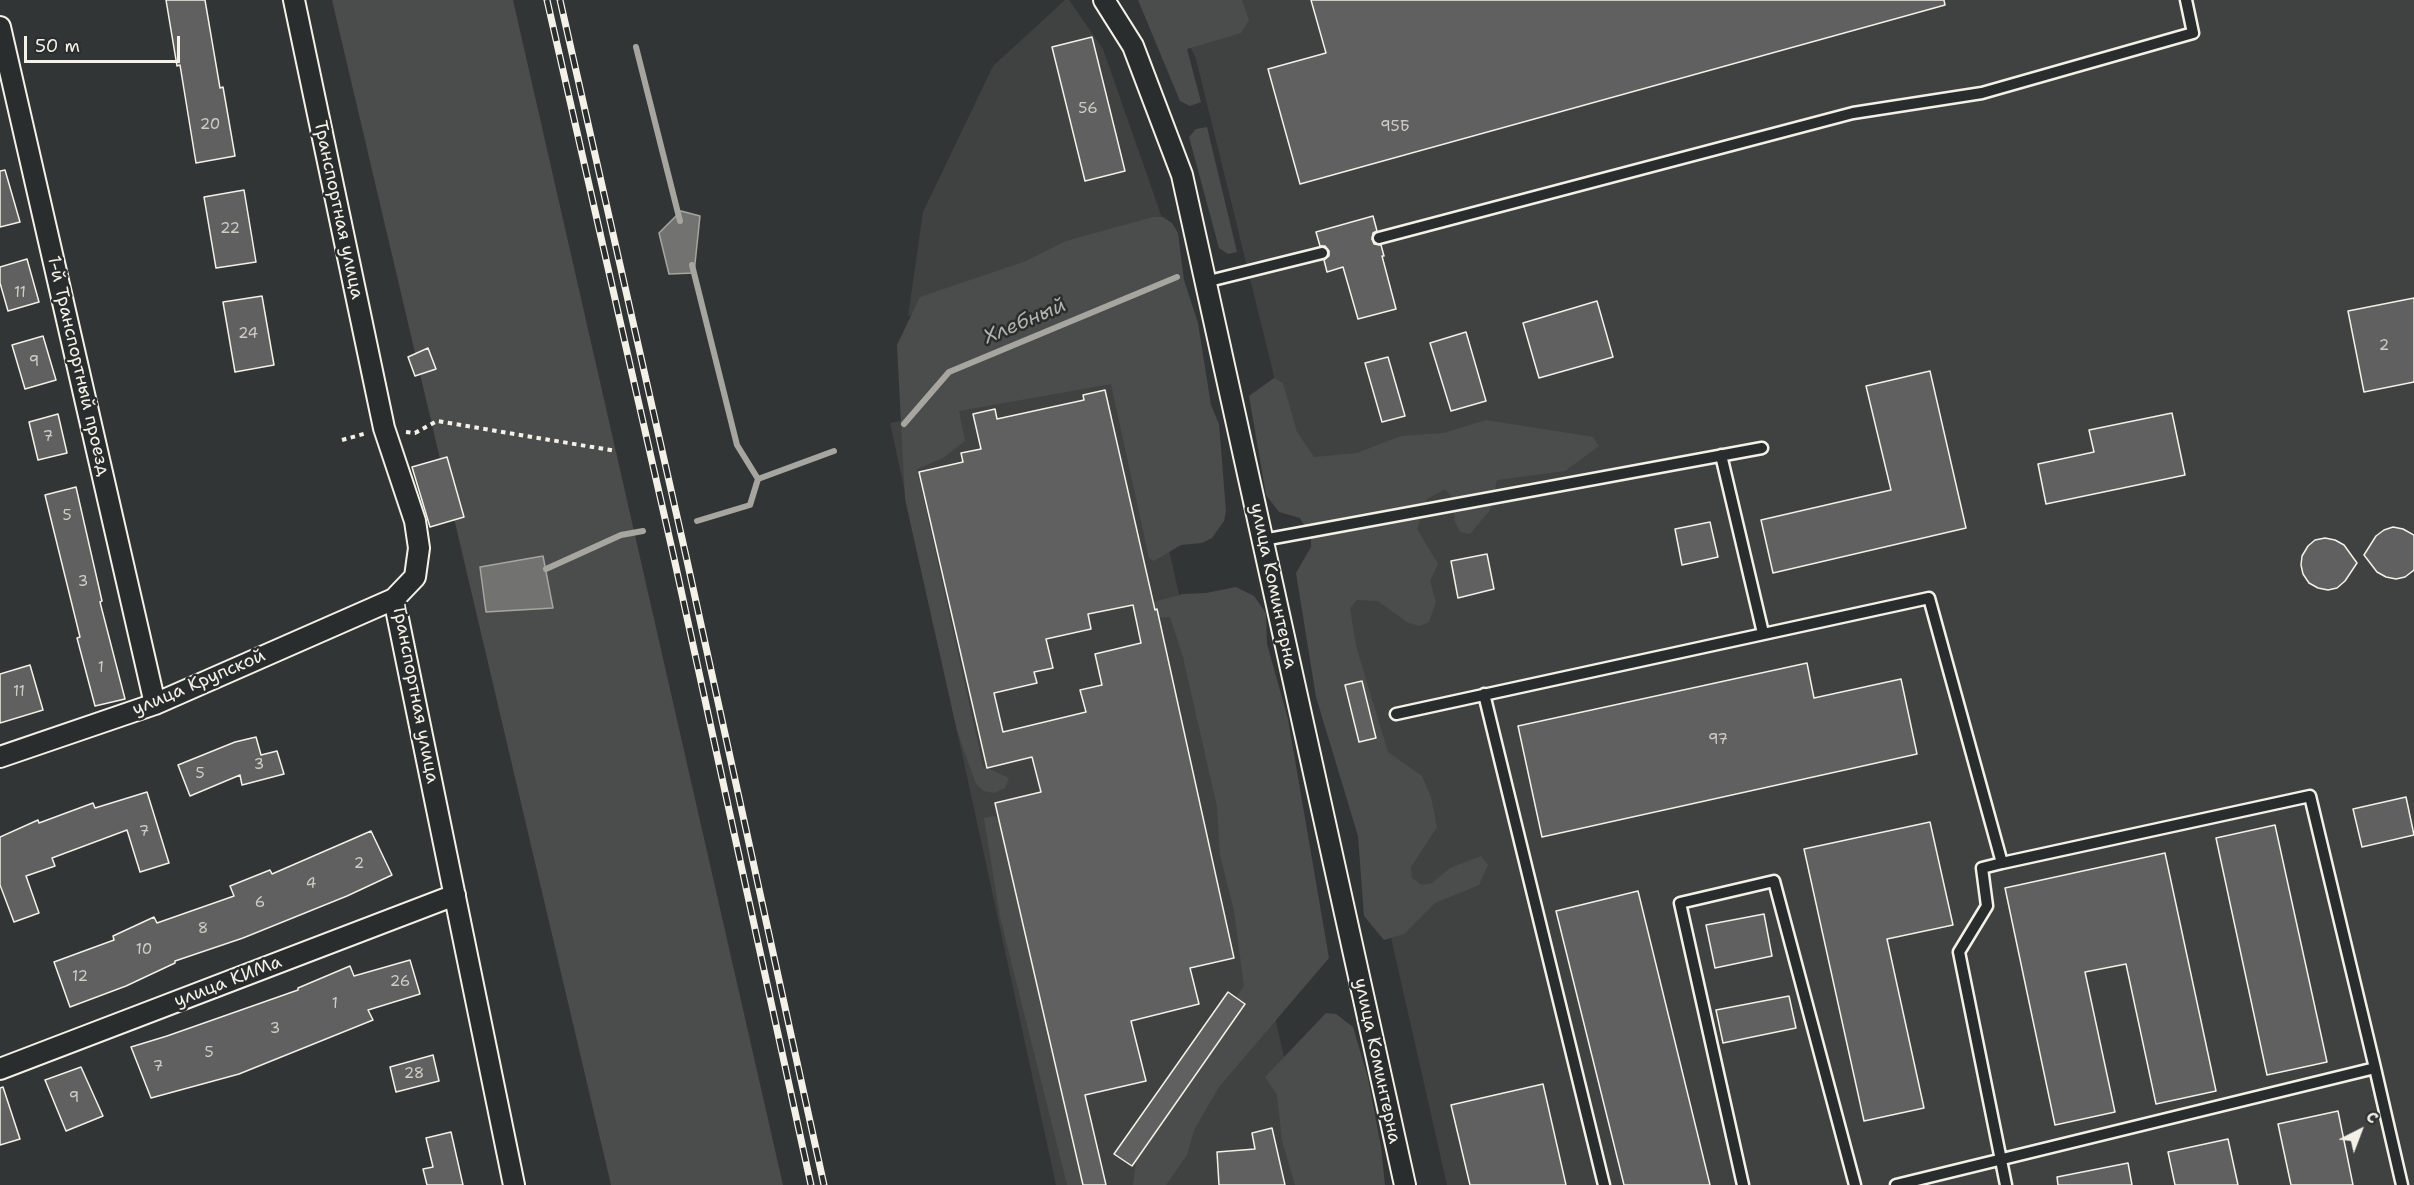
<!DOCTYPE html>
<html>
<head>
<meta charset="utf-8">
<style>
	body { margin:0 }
	#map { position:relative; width:2414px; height:1185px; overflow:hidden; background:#323535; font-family:"Shantell Sans",sans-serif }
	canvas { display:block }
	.north { position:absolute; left:2330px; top:1101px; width:60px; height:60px; -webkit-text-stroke:4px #2a2d2e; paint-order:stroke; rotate:42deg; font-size:16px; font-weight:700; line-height:24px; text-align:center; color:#f4f1e8 }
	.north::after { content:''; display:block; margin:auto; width:21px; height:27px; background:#f4f1e8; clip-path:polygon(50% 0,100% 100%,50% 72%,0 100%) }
	.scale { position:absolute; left:24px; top:36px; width:156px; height:27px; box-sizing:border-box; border:3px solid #f4f1e8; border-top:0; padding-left:8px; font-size:18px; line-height:21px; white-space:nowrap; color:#f4f1e8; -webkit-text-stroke:4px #2a2d2e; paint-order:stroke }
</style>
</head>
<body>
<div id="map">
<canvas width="2414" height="1185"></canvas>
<div class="north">С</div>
<div class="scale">50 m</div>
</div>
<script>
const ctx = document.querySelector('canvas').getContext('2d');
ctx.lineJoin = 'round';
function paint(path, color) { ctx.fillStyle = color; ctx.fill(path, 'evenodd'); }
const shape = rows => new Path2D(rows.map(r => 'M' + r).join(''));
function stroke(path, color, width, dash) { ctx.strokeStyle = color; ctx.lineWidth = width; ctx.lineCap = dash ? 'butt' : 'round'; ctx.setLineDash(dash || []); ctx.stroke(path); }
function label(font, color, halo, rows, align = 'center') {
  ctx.font = font + ' "Shantell Sans",sans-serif'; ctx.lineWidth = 5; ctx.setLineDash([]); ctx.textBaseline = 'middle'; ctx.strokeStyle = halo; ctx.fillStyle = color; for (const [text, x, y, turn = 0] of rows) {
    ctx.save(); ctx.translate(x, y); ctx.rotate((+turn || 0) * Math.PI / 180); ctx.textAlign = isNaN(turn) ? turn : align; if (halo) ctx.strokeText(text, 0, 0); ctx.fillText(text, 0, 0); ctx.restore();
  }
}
const built = shape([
	[1065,0,1069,0,1103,49,1167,232,908,316,923,212,993,66],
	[1170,0,2414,0,2414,1185,1447,1185,1392,942,1302,490,1196,59],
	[1128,369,1313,1185,1056,1185,890,423]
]);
const green = shape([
	[332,0,513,0,783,1185,611,1185],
	[1138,0,1242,0,1249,20,1241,33,1187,49,1201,102,1190,106,1180,101],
	[1207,127,1237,252,1228,254,1219,248,1189,137,1196,129],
	[1153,217,1163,217,1172,223,1178,233,1184,280,1198,323,1211,405,1219,424,1226,511,1224,521,1212,538,1202,543,1181,545,1154,561,1149,558,1111,384,959,411,965,441,943,458,917,469,983,766,1009,778,1005,788,994,793,984,791,976,784,957,731,905,499,897,345,920,297,1026,261,1066,241],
	[1274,378,1283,383,1297,432,1314,457,1357,453,1401,436,1444,433,1486,420,1593,437,1599,446,1565,471,1497,480,1490,510,1470,534,1460,532,1455,522,1452,497,1445,489,1427,499,1417,529,1438,564,1430,581,1436,602,1429,622,1419,626,1407,622,1378,601,1357,600,1350,608,1356,646,1388,752,1422,776,1431,797,1437,827,1411,867,1412,878,1422,885,1432,883,1450,868,1481,856,1488,865,1479,885,1435,903,1404,934,1384,940,1364,916,1358,836,1316,697,1296,573,1311,547,1311,536,1300,518,1279,512,1266,495,1249,396],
	[1236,587,1254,596,1266,613,1267,644,1288,719,1329,958,1219,1087,1194,1130,1187,1155,1166,1185,1133,1185,1138,1145,1244,986,1234,911,1220,855,1217,807,1183,657,1170,617,1150,618,1146,604,1183,594,1206,593],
	[994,816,1006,827,1092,1185,1067,1185,1000,917,984,818],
	[1326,1013,1336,1014,1353,1027,1368,1078,1381,1147,1385,1185,1295,1185,1282,1140,1277,1095,1265,1077]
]);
const water = shape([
	[681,211,700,216,694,273,669,274,659,233,681,211],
	[543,556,553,608,486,612,480,567,543,556]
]);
const stream = shape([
	[636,47,680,221],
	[692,265,737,445,758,479],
	[904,424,949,372,1177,277],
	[697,521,750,505,758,479,834,451],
	[546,569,621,535,643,531]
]);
const building = shape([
	[166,0,205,0,220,88,223,87,235,156,196,163,180,65,177,66,166,0],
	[1311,0,1944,0,1945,5,1300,184,1268,69,1326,53,1311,0],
	[1092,37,1125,171,1085,181,1052,47,1092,37],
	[5,170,20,222,0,227,0,171,5,170],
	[244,190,256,262,216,268,204,197,244,190],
	[1373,216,1377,231,1373,233,1372,239,1374,244,1381,245,1384,256,1382,256,1396,309,1358,319,1343,267,1327,272,1324,260,1329,256,1329,251,1325,246,1320,246,1316,232,1373,216],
	[27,259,39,302,8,311,0,283,0,267,27,259],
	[262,296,274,365,235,372,223,302,262,296],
	[2414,298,2414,382,2364,392,2348,311,2414,298],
	[1597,301,1613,357,1539,378,1523,323,1597,301],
	[1466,332,1486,401,1451,411,1430,343,1466,332],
	[43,336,56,380,25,389,12,345,43,336],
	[428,348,436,369,415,376,408,357,428,348],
	[1388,357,1405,416,1382,422,1365,363,1388,357],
	[1930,371,1966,528,1773,573,1761,520,1891,490,1866,386,1930,371],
	[1105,390,1155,610,1157,609,1234,958,1190,968,1199,1004,1131,1021,1146,1081,1085,1095,1106,1185,1083,1185,995,803,1041,792,1032,757,987,768,919,472,963,462,961,453,981,449,973,414,995,409,997,419,1084,400,1083,395,1105,390],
	[1133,605,1141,643,1095,654,1102,685,1080,690,1086,712,1003,732,994,693,1037,683,1034,672,1053,668,1046,639,1091,629,1088,614,1133,605],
	[2172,413,2185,475,2046,504,2038,464,2094,452,2089,430,2172,413],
	[58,414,67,453,38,460,29,422,58,414],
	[447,457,464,517,430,527,412,467,447,457],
	[76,487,102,601,100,602,125,699,95,706,77,638,80,637,45,495,76,487],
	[1710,522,1718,557,1682,565,1675,529,1710,522],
	[2393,527,2403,529,2414,535,2414,570,2405,577,2396,579,2386,577,2377,572,2364,555,2376,536,2384,530,2393,527],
	[2325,538,2335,540,2344,545,2357,563,2345,581,2337,588,2328,590,2318,588,2309,583,2303,574,2301,565,2302,556,2308,546,2315,540,2325,538],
	[1487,554,1494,589,1458,598,1451,561,1487,554],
	[1807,663,1814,698,1901,679,1917,754,1542,837,1518,726,1807,663],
	[30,665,43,710,0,723,0,674,30,665],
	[1362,681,1376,738,1359,742,1345,685,1362,681],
	[256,737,261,755,277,751,284,774,242,785,240,775,190,796,178,765,235,742,256,737],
	[147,792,169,863,140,872,127,830,52,858,55,866,26,876,39,913,14,922,0,885,0,837,38,820,39,823,93,803,95,808,147,792],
	[2406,797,2414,835,2362,847,2353,809,2406,797],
	[1930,822,1953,925,1887,939,1924,1108,1864,1121,1804,849,1930,822],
	[2275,825,2327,1062,2267,1075,2216,838,2275,825],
	[371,831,392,875,347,896,243,938,175,961,175,963,126,986,70,1007,54,962,114,940,113,936,154,917,157,923,234,896,230,886,270,870,272,874,371,831],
	[2165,853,2216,1091,2156,1104,2126,964,2085,972,2115,1112,2055,1125,2005,888,2165,853],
	[1638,891,1710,1185,1624,1185,1556,911,1638,891],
	[1764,914,1772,956,1715,968,1706,925,1764,914],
	[410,960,420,994,368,1010,373,1020,239,1074,151,1098,131,1047,167,1036,298,990,298,988,350,966,354,976,410,960],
	[1228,992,1245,1004,1132,1166,1114,1154,1228,992],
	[1789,996,1796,1028,1723,1043,1716,1010,1789,996],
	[433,1055,439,1081,396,1092,390,1067,433,1055],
	[81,1067,103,1116,66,1131,45,1080,81,1067],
	[1543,1084,1566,1185,1470,1185,1451,1105,1543,1084],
	[3,1087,20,1139,0,1145,0,1088,3,1087],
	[2338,1111,2353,1185,2291,1185,2278,1124,2338,1111],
	[1272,1128,1285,1185,1219,1185,1217,1152,1255,1149,1252,1133,1272,1128],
	[451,1132,463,1185,427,1185,423,1169,433,1167,426,1138,451,1132],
	[2228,1139,2238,1185,2175,1185,2168,1152,2228,1139],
	[2128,1163,2132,1185,2058,1185,2057,1177,2128,1163]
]);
const path = shape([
	[406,432,415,433,437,421,616,451],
	[342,440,367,433]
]);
const service = shape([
	[1379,238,1853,113,1982,93,2193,33,2186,0],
	[1205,282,1322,253],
	[1721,455,1763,633],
	[1263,540,1762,448],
	[1484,694,1604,1185],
	[1396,714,1929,598,2002,863,2310,796,2375,1068,1896,1185],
	[2002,863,1982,868,1987,906,1959,952,2006,1185],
	[2375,1068,2402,1185],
	[1743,1185,1680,903,1774,881,1855,1185]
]);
const minor = shape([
	[294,0,384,428,415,521,419,548,415,577,394,599,514,1185],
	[1104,0,1133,46,1182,175,1405,1185],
	[0,27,155,704],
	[0,757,155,704,394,599],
	[0,1069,455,895]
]);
const rail = shape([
	[547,0,674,558,811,1185],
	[560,0,686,556,824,1185]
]);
const numberNames = [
	["56",1088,109],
	["20",210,125],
	["95Б",1395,127],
	["22",230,229],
	["11",20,293],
	["24",248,334],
	["2",2384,346],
	["9",34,362],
	["7",48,437],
	["5",67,516],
	["3",83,582],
	["1",101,668],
	["11",19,692],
	["97",1718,740],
	["3",259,765],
	["5",200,774],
	["7",144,832],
	["2",359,864],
	["4",311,884],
	["6",260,903],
	["8",203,929],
	["10",144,950],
	["12",80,977],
	["26",400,982],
	["1",335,1004],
	["3",275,1029],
	["5",209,1053],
	["7",158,1067],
	["28",414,1074],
	["9",74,1098]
];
const streetNames = [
	["Транспортная улица",338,210,78],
	["1-й Транспортный проезд",78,366,77],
	["улица Коминтерна",1273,586,78],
	["улица Крупской",199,683,-23],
	["Транспортная улица",415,694,79],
	["улица КИМа",228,982,-21],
	["улица Коминтерна",1377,1061,78]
];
const waterNames = [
	["Хлебный",1025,322,-23]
];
paint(built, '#404242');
paint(green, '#4b4d4c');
paint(water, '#727370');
stroke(water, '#a6a5a0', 1.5);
stroke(stream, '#a6a5a0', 6);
paint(building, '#5f605f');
stroke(building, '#f4f1e8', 1.5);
stroke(service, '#f4f1e8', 15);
stroke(minor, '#f4f1e8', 24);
stroke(path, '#f4f1e8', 4, [4.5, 4.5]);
stroke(service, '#2a2d2e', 10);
stroke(minor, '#2a2d2e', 20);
stroke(rail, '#f4f1e8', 7);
stroke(rail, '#2a2d2e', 4.5, [14]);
label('15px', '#cfcdc6', null, numberNames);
label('18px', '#f4f1e8', '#2a2d2e', streetNames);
label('italic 20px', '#b3b2ac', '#2a2d2e', waterNames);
</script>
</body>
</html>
